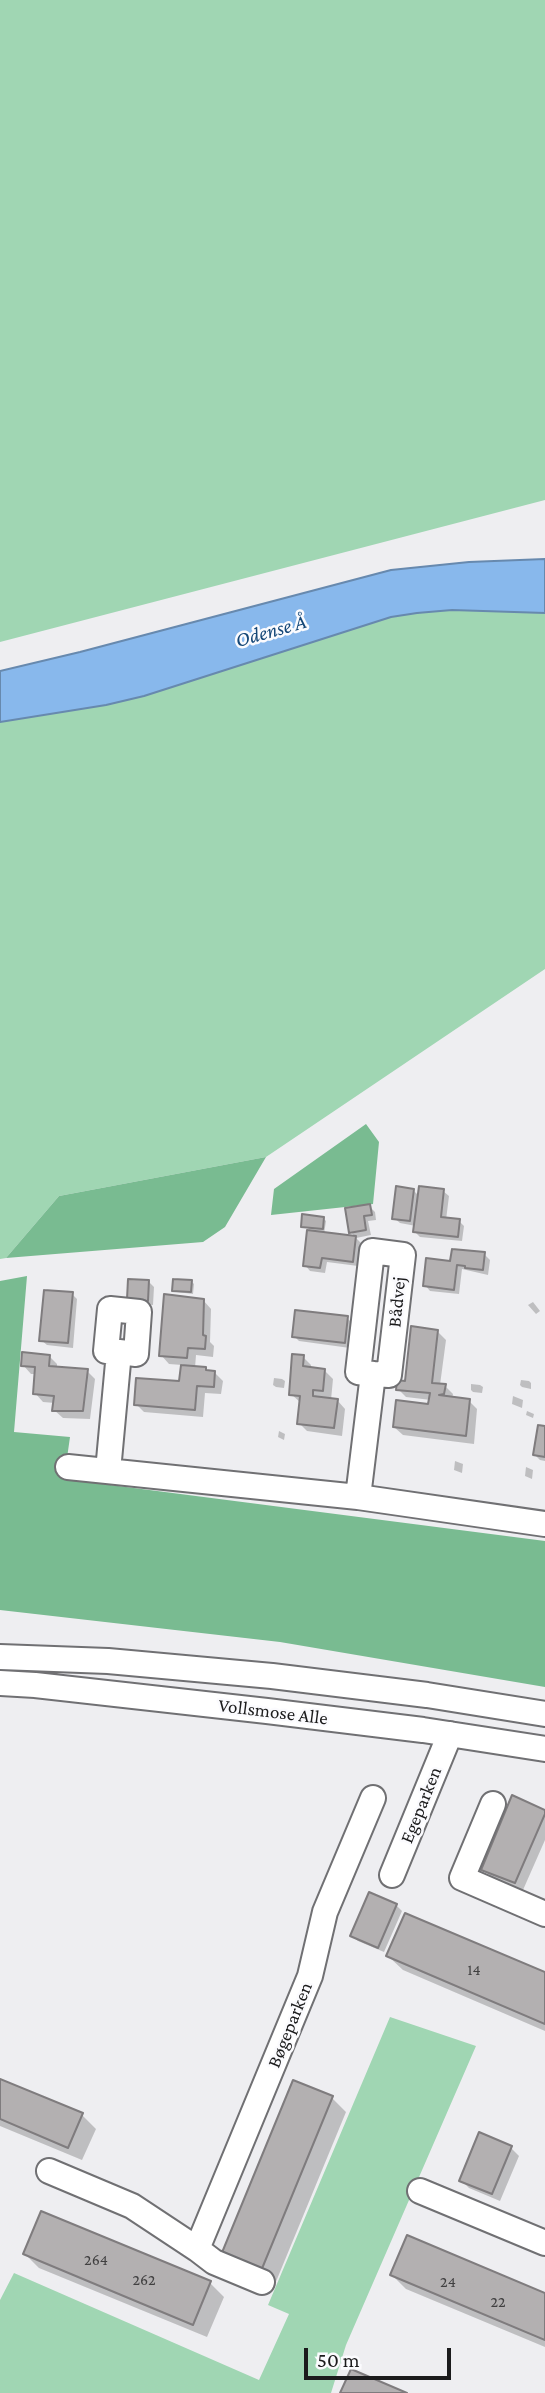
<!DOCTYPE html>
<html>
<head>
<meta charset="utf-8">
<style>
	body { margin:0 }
	#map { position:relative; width:545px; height:2393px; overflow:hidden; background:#eeeef1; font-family:"Crimson Pro",serif }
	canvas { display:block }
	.scale { position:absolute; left:304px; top:2348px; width:147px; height:32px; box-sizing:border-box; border:4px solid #1b1b1c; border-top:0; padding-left:9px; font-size:21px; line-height:24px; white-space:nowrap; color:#1b1b1c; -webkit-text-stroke:5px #fbfbfe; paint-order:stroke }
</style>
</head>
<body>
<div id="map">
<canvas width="545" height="2393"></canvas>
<div class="scale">50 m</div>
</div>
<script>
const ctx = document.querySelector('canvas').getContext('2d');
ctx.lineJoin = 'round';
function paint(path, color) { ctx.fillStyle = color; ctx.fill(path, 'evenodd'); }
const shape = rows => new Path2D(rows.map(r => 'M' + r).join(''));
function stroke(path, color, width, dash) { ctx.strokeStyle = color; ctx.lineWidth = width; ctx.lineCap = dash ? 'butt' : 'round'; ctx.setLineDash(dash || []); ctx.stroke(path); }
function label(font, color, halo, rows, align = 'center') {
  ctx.font = font + ' "Crimson Pro",serif'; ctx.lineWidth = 5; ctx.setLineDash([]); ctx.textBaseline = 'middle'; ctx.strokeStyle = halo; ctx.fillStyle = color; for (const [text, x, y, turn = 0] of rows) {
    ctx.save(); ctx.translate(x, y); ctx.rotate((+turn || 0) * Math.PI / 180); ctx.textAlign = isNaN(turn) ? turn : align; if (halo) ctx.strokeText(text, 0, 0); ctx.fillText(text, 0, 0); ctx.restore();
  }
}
const green = shape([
	[0,0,545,0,545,500,0,642],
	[452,610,545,613,545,969,266,1157,59,1196,6,1258,0,1259,0,722,106,705,144,696,391,617,417,613],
	[390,2017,476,2046,346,2345,331,2393,0,2393,0,2300,14,2273,259,2380,289,2314,268,2305]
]);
const forest = shape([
	[366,1124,379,1142,373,1204,271,1215,274,1189],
	[266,1157,225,1227,203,1242,6,1258,59,1196],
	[27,1276,14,1432,70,1437,64,1479,545,1541,545,1687,280,1642,0,1610,0,1281]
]);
const water = shape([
	[545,559,545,613,452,610,417,613,391,617,144,696,106,705,0,722,0,671,80,652,391,570,469,562,545,559]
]);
const shadow = shape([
	[413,1190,419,1196,443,1191,449,1196,446,1220,459,1221,464,1226,462,1241,420,1237,415,1232,416,1226,400,1223,394,1218],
	[369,1206,375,1212,376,1220,368,1221,371,1235,356,1238,361,1243,358,1266,327,1262,325,1273,310,1271,305,1265,309,1229,303,1226,323,1218,326,1221,324,1234,356,1238,351,1232],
	[484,1254,490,1260,488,1275,462,1269,459,1294,430,1291,425,1285,452,1263],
	[149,1282,154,1287,153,1305,134,1304],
	[192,1282,194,1284,193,1294,177,1292,174,1290],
	[72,1294,77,1299,73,1348,47,1345,41,1340],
	[203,1300,211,1309,210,1342,214,1346,213,1357,196,1355,195,1368,214,1372,223,1381,221,1394,205,1393,203,1417,144,1412,136,1404,181,1383,182,1365,169,1364,161,1355],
	[533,1302,540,1311,536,1314,528,1305],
	[347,1318,352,1323,350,1348,299,1341,294,1336],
	[437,1331,446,1340,440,1385,445,1386,453,1394,452,1399,469,1401,477,1409,474,1444,403,1435,394,1427,430,1406,431,1400,406,1397,398,1389,406,1382],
	[49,1356,57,1364,57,1368,87,1371,95,1379,90,1419,63,1418,54,1410,55,1403,43,1402,35,1393,36,1374,31,1374,23,1365],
	[303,1357,311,1365,311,1369,324,1370,333,1379,331,1400,337,1400,345,1409,342,1436,307,1431,299,1423,301,1403,291,1394],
	[274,1378,282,1379,285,1381,284,1388,276,1387,273,1385],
	[521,1380,529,1381,531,1383,531,1389,522,1387,520,1385],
	[471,1384,480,1385,483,1387,482,1393,473,1392,471,1390],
	[513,1396,523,1400,522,1408,512,1404],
	[527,1411,534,1414,533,1418,526,1415],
	[545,1428,545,1461,540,1460,535,1455],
	[279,1431,285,1434,284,1440,278,1437],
	[455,1461,463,1464,462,1473,454,1470],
	[526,1467,533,1470,532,1479,525,1476],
	[545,1811,545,1840,523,1890,492,1878,483,1869],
	[396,1905,402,1911,384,1952,358,1941,352,1936],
	[388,1956,545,1974,545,2031,403,1970],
	[0,2081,82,2115,96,2129,82,2160,0,2126],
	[294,2082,332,2098,346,2112,275,2284,237,2268],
	[511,2148,519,2156,500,2201,469,2188,461,2180],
	[25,2254,210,2283,224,2297,207,2337,39,2268],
	[392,2275,545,2295,545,2347,406,2289]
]);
const building = shape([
	[396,1186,414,1189,410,1221,392,1219,396,1186],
	[419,1186,444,1189,441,1217,460,1219,458,1237,413,1232,419,1186],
	[370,1204,372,1215,364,1216,366,1230,349,1233,345,1208,370,1204],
	[302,1214,324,1217,323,1229,301,1227,302,1214],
	[307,1230,356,1236,353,1262,322,1258,320,1268,303,1266,307,1230],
	[452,1249,485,1252,483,1270,465,1268,465,1266,457,1265,454,1290,423,1286,426,1258,450,1261,452,1249],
	[128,1279,149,1280,148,1301,127,1299,128,1279],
	[173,1279,192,1280,191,1292,172,1291,173,1279],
	[44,1290,73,1292,68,1343,39,1341,44,1290],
	[164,1294,204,1299,203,1335,206,1336,205,1349,188,1348,187,1358,159,1356,164,1294],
	[295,1310,348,1316,345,1343,292,1337,295,1310],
	[411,1326,438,1330,432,1383,446,1384,444,1394,439,1395,470,1399,466,1436,393,1427,396,1400,428,1404,430,1393,396,1390,397,1380,405,1381,411,1326],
	[22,1352,50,1355,49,1366,88,1369,83,1411,52,1411,54,1396,33,1394,35,1367,21,1366,22,1352],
	[292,1354,304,1355,303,1366,325,1369,323,1391,313,1390,313,1396,338,1399,334,1428,297,1424,300,1396,289,1395,292,1354],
	[181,1365,206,1367,206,1370,215,1371,214,1387,197,1386,195,1410,134,1405,136,1378,179,1381,181,1365],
	[538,1425,545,1426,545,1457,533,1455,538,1425],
	[512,1795,545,1810,545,1814,515,1883,481,1870,512,1795],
	[369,1892,397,1904,378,1948,350,1936,369,1892],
	[405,1913,545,1972,545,2024,386,1956,405,1913],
	[0,2079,83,2113,68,2148,0,2119,0,2079],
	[293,2080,333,2096,261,2271,221,2255,293,2080],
	[479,2132,512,2146,492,2194,459,2181,479,2132],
	[41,2211,211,2281,193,2325,23,2254,41,2211],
	[407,2235,545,2293,545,2340,390,2275,407,2235],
	[351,2369,407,2393,340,2393,351,2369]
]);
const minor = shape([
	[68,1467,358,1497,545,1524],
	[108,1471,119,1352,106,1351,110,1309,139,1312,136,1354,119,1352],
	[358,1497,373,1374,358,1372,372,1251,403,1255,389,1375,373,1374],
	[0,1657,108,1661,272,1676,427,1695,545,1714],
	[0,1683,35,1685,267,1711,423,1730,545,1749],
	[493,1804,462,1878,545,1914],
	[392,1875,450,1734],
	[49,2171,132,2206,197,2249,310,1976,325,1912,373,1798],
	[420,2191,545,2243],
	[197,2249,214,2262,262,2282]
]);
const numberNames = [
	["14",474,1970],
	["264",96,2260],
	["262",144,2280],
	["24",448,2282],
	["22",498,2302]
];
const streetNames = [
	["Bådvej",397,1302,-84],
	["Vollsmose Alle",273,1712,7],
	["Egeparken",421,1805,-68],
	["Bøgeparken",290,2025,-68]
];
const waterNames = [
	["Odense Å",271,631,-16]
];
paint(green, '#a0d6b3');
paint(forest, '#79bb91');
paint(water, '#88b8ec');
stroke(water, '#6789ae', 2);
paint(shadow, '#0003');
paint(building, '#b3b0b1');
stroke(building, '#7f7c7e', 2);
stroke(minor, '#707073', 28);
stroke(minor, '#fff', 24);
label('16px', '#414041', null, numberNames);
label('19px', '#1b1b1c', '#fbfbfe', streetNames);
label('italic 21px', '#144777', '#fbfbfe', waterNames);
</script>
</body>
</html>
